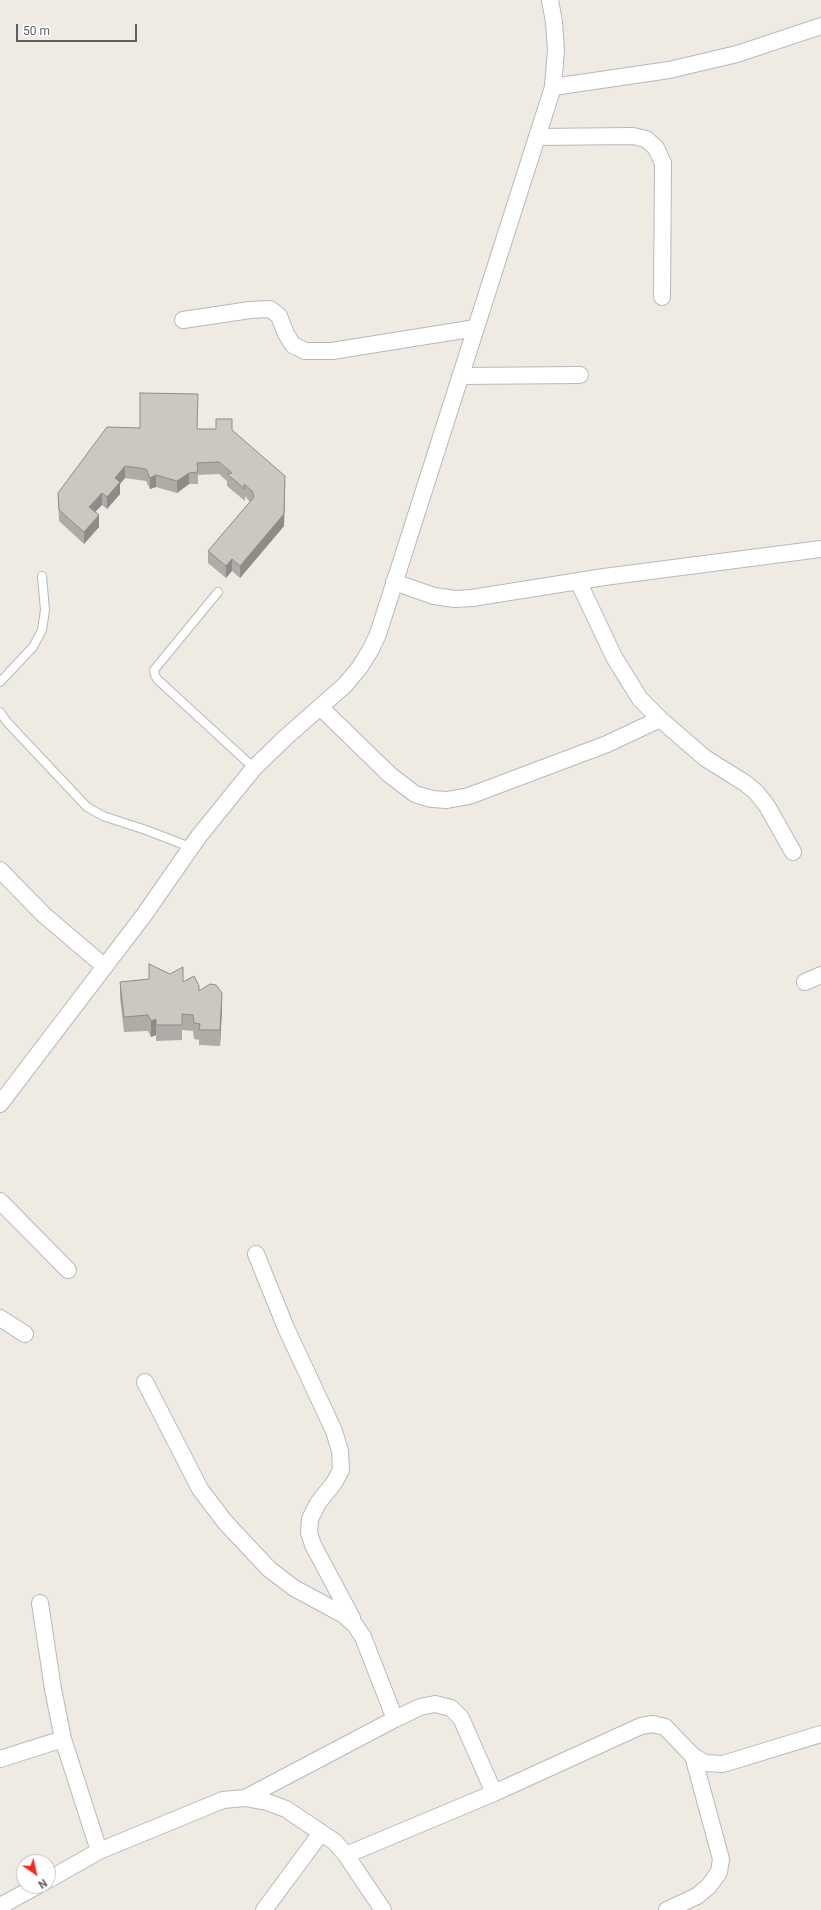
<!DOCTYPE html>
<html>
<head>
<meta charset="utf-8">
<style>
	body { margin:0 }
	#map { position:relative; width:821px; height:1910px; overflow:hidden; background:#efebe3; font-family:Roboto,sans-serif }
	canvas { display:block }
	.north { position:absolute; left:16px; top:1854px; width:40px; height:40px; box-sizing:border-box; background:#fff; border:1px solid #bdbfc1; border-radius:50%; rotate:146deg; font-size:11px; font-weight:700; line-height:16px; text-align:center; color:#5b5f64 }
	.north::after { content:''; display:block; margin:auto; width:14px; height:18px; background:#f22d25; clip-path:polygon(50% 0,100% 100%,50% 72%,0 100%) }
	.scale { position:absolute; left:16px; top:24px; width:121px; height:18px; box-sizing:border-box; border:2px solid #5b5f64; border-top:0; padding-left:5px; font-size:12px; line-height:14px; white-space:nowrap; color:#5b5f64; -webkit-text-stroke:3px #fff; paint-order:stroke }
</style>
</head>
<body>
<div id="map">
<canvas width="821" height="1910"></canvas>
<div class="north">N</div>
<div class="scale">50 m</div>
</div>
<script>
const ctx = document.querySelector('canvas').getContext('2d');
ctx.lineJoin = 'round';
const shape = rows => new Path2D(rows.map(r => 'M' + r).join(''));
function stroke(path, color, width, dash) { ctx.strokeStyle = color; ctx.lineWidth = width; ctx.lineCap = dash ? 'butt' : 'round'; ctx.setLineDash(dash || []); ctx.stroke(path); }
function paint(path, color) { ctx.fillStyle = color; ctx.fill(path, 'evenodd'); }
const lane = shape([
	[218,592,154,670,155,675,157,679,254,768],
	[0,682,33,647,42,630,45,610,42,576],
	[0,712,7,722,87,807,103,816,146,830,190,847]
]);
const street = shape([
	[553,87,669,70,737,54,821,26],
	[537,137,633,136,646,139,656,148,663,163,662,297],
	[183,320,250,310,270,309,279,316,286,334,293,345,305,351,332,351,476,328],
	[460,376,580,375],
	[578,581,614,657,640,699,660,719,705,758,745,783,756,792,767,806,793,852],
	[394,582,434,596,455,599,472,598,604,577,821,549],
	[320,707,390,775,415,794,432,799,447,800,469,796,607,744,660,719],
	[0,870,44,915,104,966],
	[805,982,821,975],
	[0,1104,144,915,199,836,254,768,286,737,345,685,360,667,371,649,378,634,553,87,556,50,554,22,550,0],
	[0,1201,68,1270],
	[256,1254,286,1328,334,1431,340,1451,341,1470,334,1483,318,1503,310,1519,309,1533,313,1545,352,1618],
	[0,1318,25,1334],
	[145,1382,200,1489,225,1522,269,1569,294,1588,344,1615,355,1625,363,1637,395,1719],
	[40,1603,53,1689,63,1739,99,1851],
	[0,1759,63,1739],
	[245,1798,395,1719,420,1707,435,1704,451,1708,461,1718,494,1793],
	[346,1855,494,1793,641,1726,653,1724,665,1727,693,1756,705,1763,723,1764,821,1734],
	[48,1880,99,1851,223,1800,245,1798,267,1802,286,1809,335,1842,346,1855,383,1910],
	[0,1906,37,1886],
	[264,1910,321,1833],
	[667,1910,697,1896,709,1886,719,1872,721,1859,693,1756]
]);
const wall = shape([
	[197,429,232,430,285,488,284,526,240,578,232,571,226,578,208,563,208,551,250,502,245,496,245,501,227,486,227,481,219,474,198,475,198,484,189,484,177,493,156,487,150,489,146,481,125,478,120,484,120,494,107,509,102,505,95,512,99,527,84,544,59,521,58,493],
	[149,964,183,982,199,991,222,1009,220,1046,199,1045,199,1040,194,1039,193,1031,182,1030,182,1040,156,1041,156,1035,151,1037,148,1031,124,1032,120,998,120,982,149,979]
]);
const shadedWall = shape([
	[125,466,125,478,120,484,120,494,107,509,107,497,115,478],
	[189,473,189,484,177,493,177,481],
	[156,475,156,487,150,489,150,478],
	[285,476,284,526,240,578,240,566],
	[102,493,102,505,89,518,89,507],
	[99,515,99,527,84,544,84,532],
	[232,559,232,571,226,578,226,566],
	[222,993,222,1009,220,1046,220,1030],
	[156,1019,156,1035,151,1037,151,1021]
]);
const building = shape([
	[140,393,198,394,197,429,216,429,216,419,232,419,232,430,285,476,284,514,240,566,232,559,226,566,208,551,254,497,252,491,244,484,245,489,227,474,232,473,219,462,197,463,198,472,189,473,177,481,156,475,150,478,146,469,125,466,115,478,120,482,107,497,102,493,89,507,99,515,84,532,59,510,58,493,107,427,140,428,140,393],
	[149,964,170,974,183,967,183,982,194,976,199,986,199,991,210,984,216,985,222,993,220,1030,199,1030,200,1024,194,1023,193,1015,182,1014,182,1025,156,1025,156,1019,151,1021,148,1015,124,1017,120,982,149,979,149,964]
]);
stroke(lane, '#b5b9be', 10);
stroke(street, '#b5b9be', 18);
stroke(lane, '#fff', 8);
stroke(street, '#fff', 16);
paint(wall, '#afaca7');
paint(shadedWall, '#8e8c88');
paint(building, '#cbc8c2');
stroke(building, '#8e8c88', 1);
</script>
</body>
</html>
